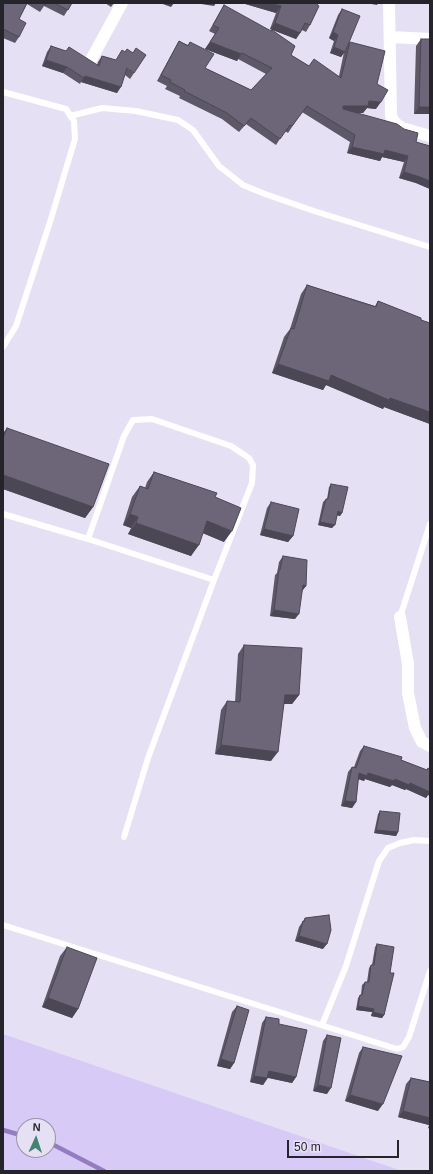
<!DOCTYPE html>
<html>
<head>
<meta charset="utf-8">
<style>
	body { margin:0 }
	#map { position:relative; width:433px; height:1174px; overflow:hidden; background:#e6e0f4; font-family:Helvetica,sans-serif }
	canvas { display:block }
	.frame { position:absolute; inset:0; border:4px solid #26242b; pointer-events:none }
	.north { position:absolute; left:16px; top:1118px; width:40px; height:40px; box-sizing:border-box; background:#e6e0f4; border:1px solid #9995a4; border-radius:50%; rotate:3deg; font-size:11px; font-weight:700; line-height:16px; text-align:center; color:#26242b }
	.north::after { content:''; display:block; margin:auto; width:14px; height:18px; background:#438373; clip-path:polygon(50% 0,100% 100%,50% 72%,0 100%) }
	.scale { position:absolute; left:287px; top:1140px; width:112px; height:18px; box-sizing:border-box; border:2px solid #26242b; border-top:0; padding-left:5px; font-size:12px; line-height:14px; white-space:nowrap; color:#26242b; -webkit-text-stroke:3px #e6e0f4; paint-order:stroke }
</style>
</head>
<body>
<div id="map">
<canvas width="433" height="1174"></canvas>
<div class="frame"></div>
<div class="north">N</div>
<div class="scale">50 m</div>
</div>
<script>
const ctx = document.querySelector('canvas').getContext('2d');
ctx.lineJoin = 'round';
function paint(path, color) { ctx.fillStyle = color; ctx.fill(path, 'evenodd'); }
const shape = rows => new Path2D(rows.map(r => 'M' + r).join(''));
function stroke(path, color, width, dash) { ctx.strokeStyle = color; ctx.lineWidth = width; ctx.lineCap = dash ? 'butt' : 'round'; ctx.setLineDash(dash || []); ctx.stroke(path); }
const green = shape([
	[3,1034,402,1171,3,1171],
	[24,1126,48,1126,48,1150,24,1150]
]);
const stream = shape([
	[3,1130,24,1136],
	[48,1142,104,1171]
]);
const lane = shape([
	[3,92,66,109,74,121,75,139,50,222,16,326,3,347],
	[70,116,102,108,136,111,178,120,193,130,219,166,243,185,265,194,314,211,430,247],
	[3,514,88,539,214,580],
	[88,539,124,436,133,420,152,419,231,446,249,458,253,465,252,483,214,580,148,758,124,837],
	[400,617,430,524],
	[3,925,397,1049,403,1047,409,1037,430,971],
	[322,1025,346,966,379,861,388,848,400,843,414,840,430,841]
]);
const street = shape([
	[389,3,391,116,395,123,402,128,430,136],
	[390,37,430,39],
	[92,58,122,3],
	[400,617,408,664,408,693,415,728,422,742,430,746]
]);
const wall = shape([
	[3,3,72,3,64,16,44,6,40,12,27,4,19,19,19,37,15,43,3,38],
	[105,3,114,3,111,7],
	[242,3,318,3,310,25,306,32,302,30,296,39,270,29,276,13],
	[224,5,291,55,309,66,339,76,344,52,341,57,330,53,334,41,329,38,338,15,342,9,347,46,350,42,377,84,376,109,367,108,363,113,357,113,416,142,430,146,430,189,416,183,399,178,404,162,382,157,380,161,347,153,350,142,302,112,288,133,285,131,276,145,246,124,239,132,222,119,179,98,180,96,165,89,167,86,157,81,175,48,179,41,188,45,190,42,205,68,251,90,266,74,238,59,237,61,205,49,215,34,209,31,220,12],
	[421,39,430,39,430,114,414,114,416,46],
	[51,46,97,65,98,62,102,56,115,60,134,73,130,79,125,75,117,93,81,82,80,84,63,73,42,66,47,52],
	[307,285,375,306,378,301,421,320,430,323,430,424,384,407,383,409,326,385,323,390,272,373,284,337,290,329,301,294],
	[7,428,93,507,85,518,3,489,3,433],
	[154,472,215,497,224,542,203,533,191,556,128,534,131,528,123,525,132,497,140,486,145,488,147,482],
	[331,484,342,513,340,516,337,515,332,528,318,525,323,502,326,499,327,499,329,487],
	[271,502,293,536,288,542,260,535,267,508],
	[283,556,306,586,302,591,295,619,270,616,275,575,277,573,279,562],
	[244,645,299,695,292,704,284,704,271,761,215,754,221,710,227,701,235,702,238,654],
	[364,746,427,770,428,768,428,795,426,798,406,789,405,790,392,785,390,787,365,779,364,781,358,779,356,802,352,808,341,806,348,772,352,767,354,767,360,751],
	[380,811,398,832,396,836,374,833,378,814],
	[305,918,323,949,295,941,299,927],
	[377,944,390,973,384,1015,382,1018,371,1016,372,1012,356,1010,358,998,360,995,361,995,362,985,365,982,367,982,369,968,371,965,372,965,375,947],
	[67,947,78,1009,72,1018,42,1007,60,956],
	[237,1006,234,1063,230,1069,217,1066,232,1012],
	[266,1017,279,1024,296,1077,292,1083,268,1078,263,1085,250,1082,262,1023],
	[327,1035,327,1094,313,1091,323,1041],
	[363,1047,378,1111,345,1101,359,1053],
	[411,1078,430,1082,430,1129,428,1128,429,1125,398,1117,406,1084]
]);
const shadedWall = shape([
	[160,3,174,3,171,7],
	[195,3,216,3,214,6],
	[242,3,269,3,281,6,276,13],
	[366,3,378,3,377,5],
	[275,23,300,33,296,39,270,29],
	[333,32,338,35,334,41,329,38],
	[210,42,241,54,237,61,205,49],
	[334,47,345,52,341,57,330,53],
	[46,60,67,67,63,73,42,66],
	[85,76,121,87,117,93,81,82],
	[369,101,381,102,376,109,367,108,363,113,339,112,343,106],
	[419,107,430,107,430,114,414,114],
	[352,147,385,150,408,156,404,162,382,157,380,161,347,153],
	[404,172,420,177,430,181,430,189,416,183,399,178],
	[278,364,331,375,390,398,430,412,430,424,384,407,383,409,326,385,323,390,272,373],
	[3,475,93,507,85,518,3,489],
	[338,511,342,513,340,516,336,515],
	[130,514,138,517,131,528,123,525],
	[207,521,232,531,224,542,200,532],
	[320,522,335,525,332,528,318,525],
	[136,523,199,545,191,556,128,534],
	[264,529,293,536,288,542,260,535],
	[303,585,306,586,302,591],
	[274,610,299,614,295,619,270,616],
	[285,695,299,695,292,704,279,704],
	[221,745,278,752,271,761,215,754],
	[359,773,368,773,410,783,430,791,430,796,428,795,426,798,406,789,405,790,392,785,390,787,365,779,364,781,355,778],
	[345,801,356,802,352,808,341,806],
	[376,830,398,832,396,836,374,833],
	[299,936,327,944,323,949,295,941],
	[48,998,78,1009,72,1018,42,1007],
	[358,1006,374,1009,372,1012,356,1010],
	[373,1012,384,1015,382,1018,371,1016],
	[221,1059,234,1063,230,1069,217,1066],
	[269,1071,296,1077,292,1083,265,1077],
	[254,1076,267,1078,263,1085,250,1082],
	[318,1085,331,1088,327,1094,313,1091],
	[350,1095,383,1104,378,1111,345,1101],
	[403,1111,430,1118,430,1123,429,1125,398,1117]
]);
const building = shape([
	[3,3,27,3,19,19,26,23,19,37,3,29,3,3],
	[41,3,46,3,45,5,41,3],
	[54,3,72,3,68,10,54,3],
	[269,3,318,3,317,5,319,6,310,25,305,23,300,33,275,23,281,6,269,3],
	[224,5,271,31,272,30,295,46,291,55,309,66,314,59,341,78,350,42,385,51,377,84,388,90,381,102,369,101,368,106,343,106,343,109,397,124,404,129,418,133,416,142,430,146,430,181,420,177,404,172,408,156,385,150,384,154,352,147,355,135,307,106,292,126,290,125,280,139,251,118,244,126,227,113,184,91,185,90,170,82,171,80,161,75,179,41,188,46,190,42,214,54,205,68,251,90,272,68,242,53,241,54,210,42,219,28,213,25,224,5],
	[342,9,360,16,345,52,334,47,338,35,333,32,342,9],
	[421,39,430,39,430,107,419,107,421,39],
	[51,46,66,51,69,47,99,66,102,56,116,60,122,50,125,52,127,49,133,53,136,48,146,55,134,73,127,68,121,87,85,76,84,78,67,67,46,60,51,46],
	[307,285,376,307,378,301,421,318,421,320,430,323,430,412,390,398,389,400,331,375,329,381,278,364,291,328,294,329,307,285],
	[7,428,109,464,93,507,3,475,3,438,7,428],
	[154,472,217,493,215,497,241,508,232,531,207,521,199,545,136,523,138,517,130,514,140,486,148,489,154,472],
	[331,484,348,487,342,513,338,511,335,525,320,522,326,499,328,499,331,484],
	[271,502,299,509,293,536,264,529,271,502],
	[283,556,307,560,306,586,303,585,299,614,274,610,279,570,280,570,283,556],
	[244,645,302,648,299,695,285,695,278,752,221,745,227,701,240,702,244,645],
	[364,746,402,757,401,760,427,770,428,768,430,769,430,792,410,783,409,785,395,779,394,781,368,773,367,776,359,773,356,802,345,801,352,767,356,768,364,746],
	[380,811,400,813,398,832,376,830,380,811],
	[329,915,331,930,327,944,299,936,303,921,304,922,305,918,329,915],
	[377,944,394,947,390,973,394,973,384,1015,373,1012,374,1009,358,1006,360,995,362,995,365,982,369,982,371,965,374,965,377,944],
	[67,947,97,958,78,1009,48,998,67,947],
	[237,1006,249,1010,234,1063,221,1059,237,1006],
	[266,1017,279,1019,279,1024,307,1030,296,1077,269,1071,267,1078,254,1076,266,1017],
	[327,1035,341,1038,331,1088,318,1085,327,1035],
	[363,1047,402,1056,383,1104,350,1095,363,1047],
	[411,1078,430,1082,430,1118,403,1111,411,1078]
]);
paint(green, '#d8caf7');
stroke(stream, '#947cc0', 4.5);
stroke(lane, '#fff', 6);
stroke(street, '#fff', 12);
paint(wall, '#5d5867');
paint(shadedWall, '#4c4754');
paint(building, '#6c6678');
stroke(building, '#4c4754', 1);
</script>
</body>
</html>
